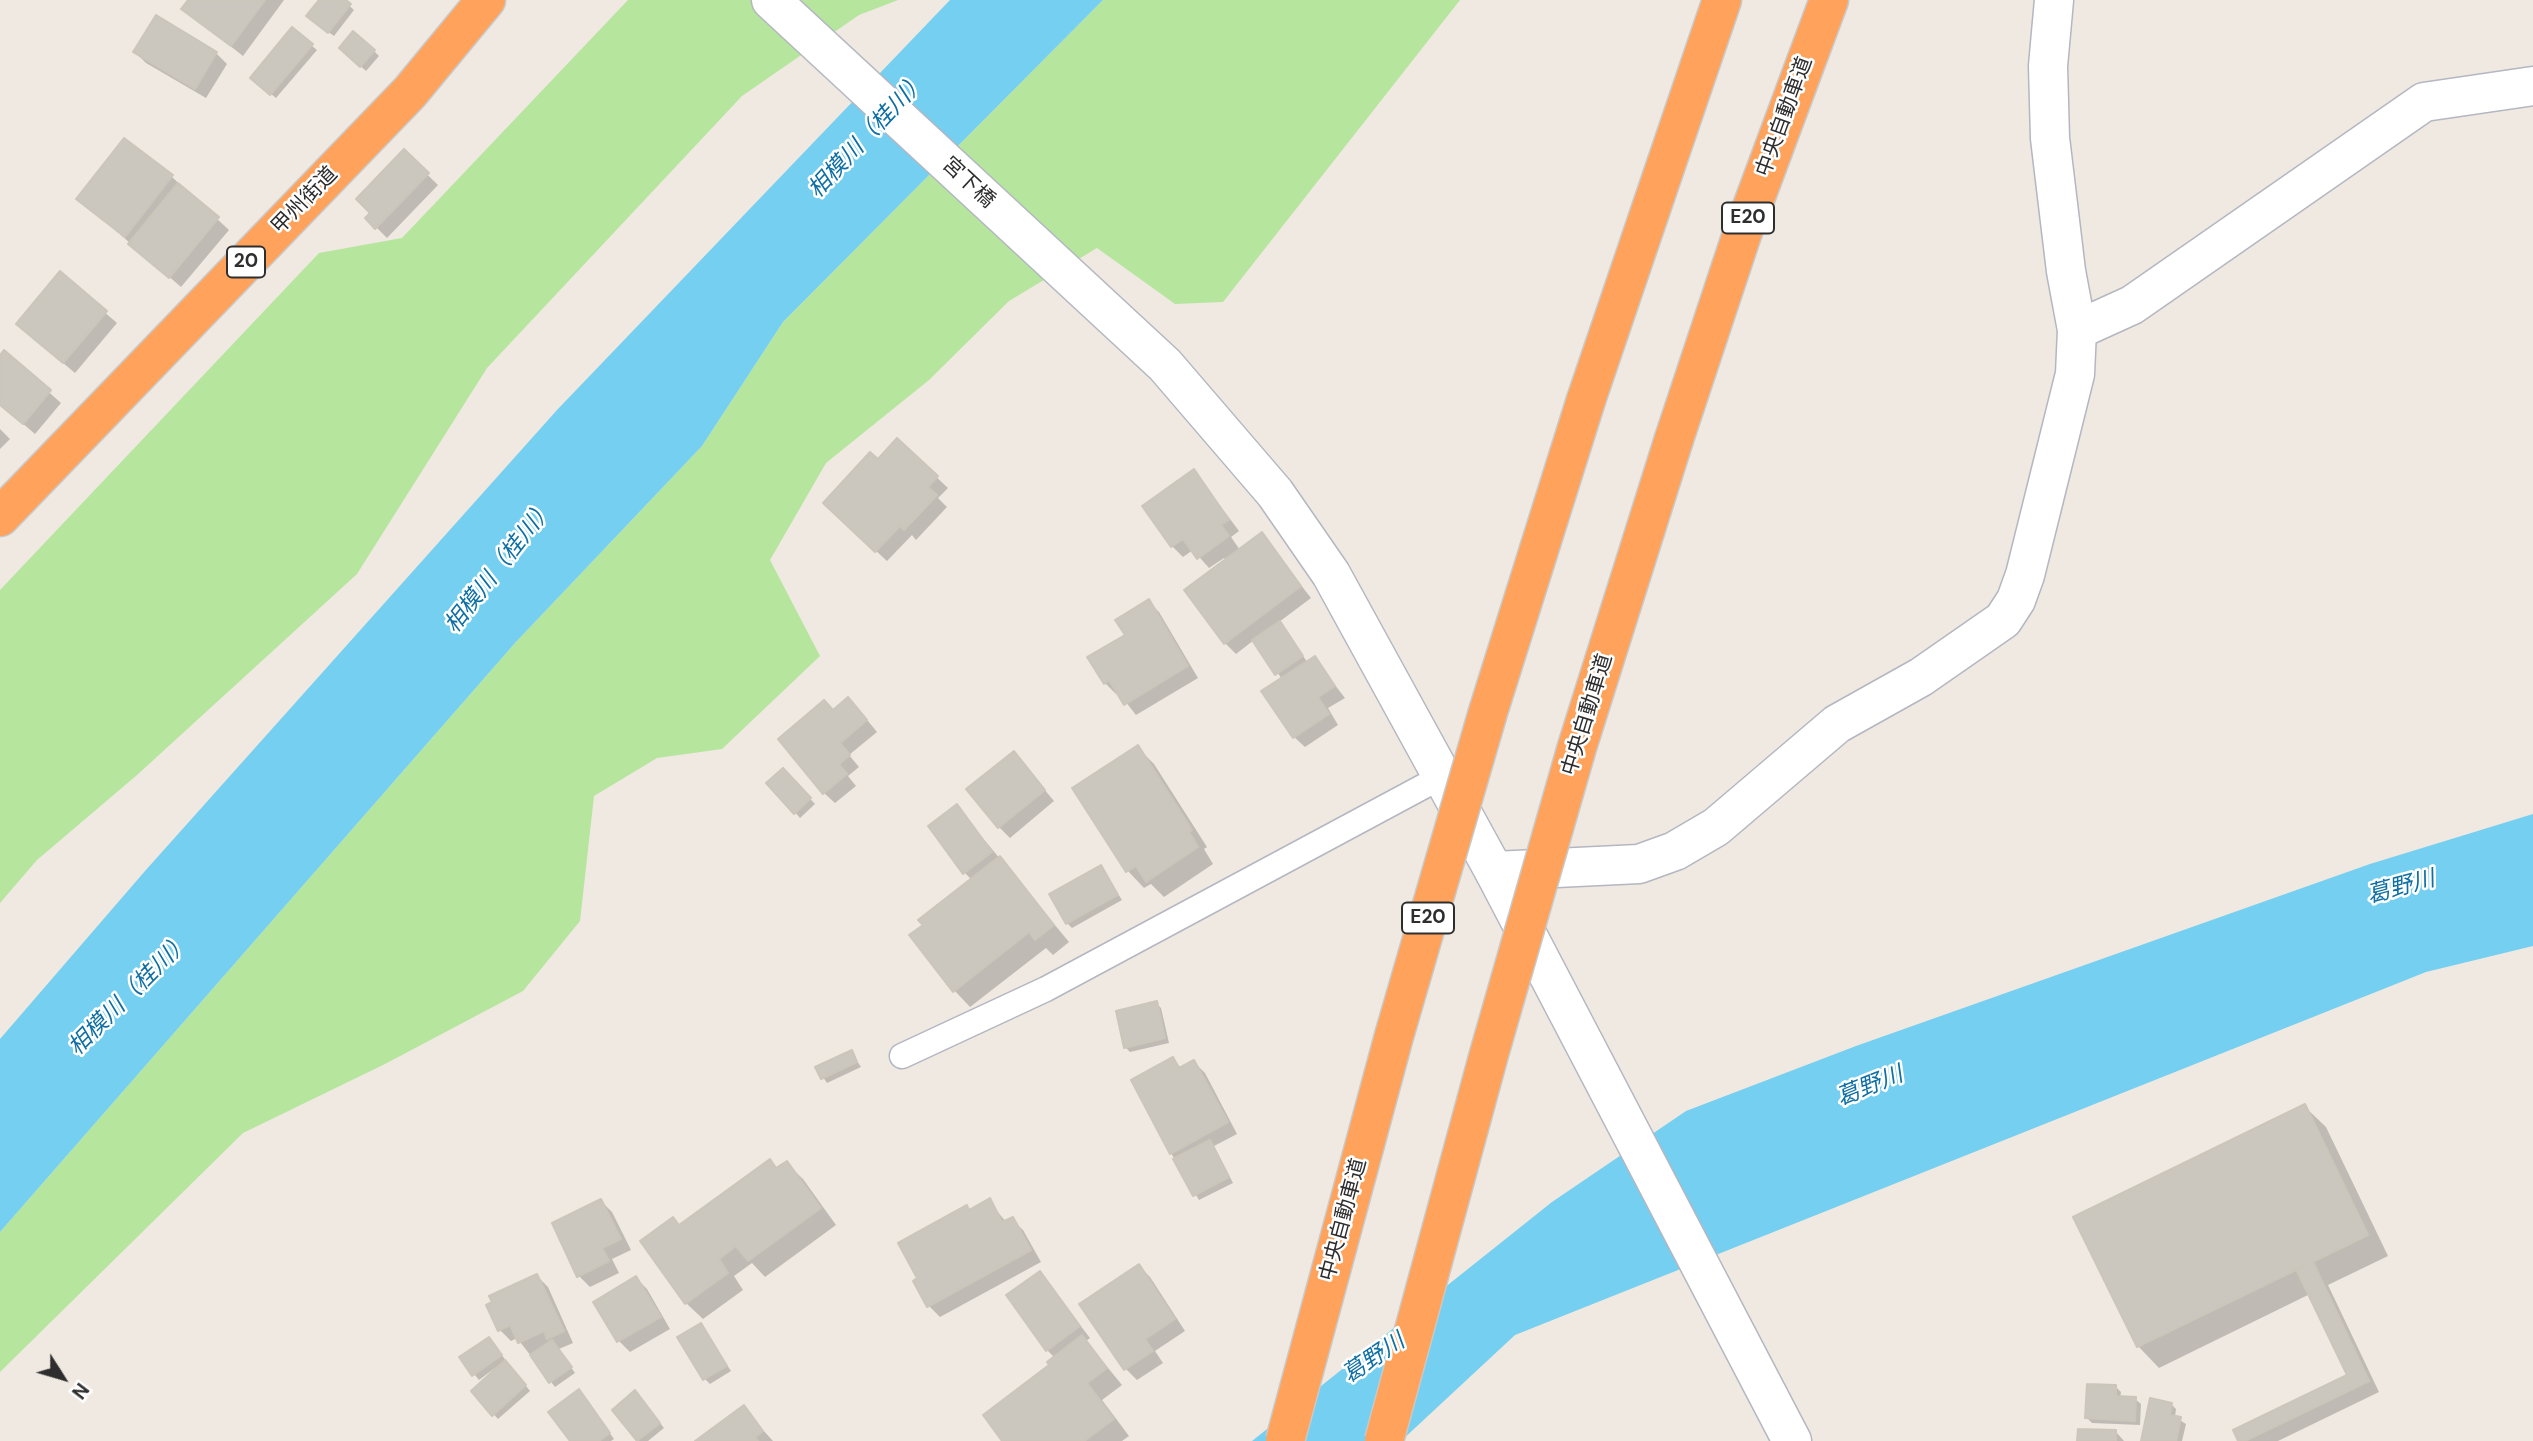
<!DOCTYPE html>
<html>
<head>
<meta charset="utf-8">
<style>
	body { margin:0 }
	#map { position:relative; width:2533px; height:1441px; overflow:hidden; background:#efe9e1; font-family:"DM Sans",sans-serif }
	canvas { display:block }
	.north { position:absolute; left:28px; top:1343px; width:70px; height:70px; -webkit-text-stroke:5px #fff; paint-order:stroke; rotate:127deg; font-size:19px; font-weight:700; line-height:28px; text-align:center; color:#2e2e2e }
	.north::after { content:''; display:block; margin:auto; width:24px; height:32px; background:#2e2e2e; clip-path:polygon(50% 0,100% 100%,50% 72%,0 100%) }
</style>
</head>
<body>
<div id="map">
<canvas width="2533" height="1441"></canvas>
<div class="north">N</div>
</div>
<script>
const ctx = document.querySelector('canvas').getContext('2d');
ctx.lineJoin = 'round';
function paint(path, color) { ctx.fillStyle = color; ctx.fill(path, 'evenodd'); }
const shape = rows => new Path2D(rows.map(r => 'M' + r).join(''));
function stroke(path, color, width, dash) { ctx.strokeStyle = color; ctx.lineWidth = width; ctx.lineCap = dash ? 'butt' : 'round'; ctx.setLineDash(dash || []); ctx.stroke(path); }
function label(font, color, halo, rows, align = 'center') {
  ctx.font = font + ' "DM Sans","Noto Sans JP",sans-serif'; ctx.lineWidth = 5; ctx.setLineDash([]); ctx.textBaseline = 'middle'; ctx.strokeStyle = halo; ctx.fillStyle = color; for (const [text, x, y, turn = 0] of rows) {
    ctx.save(); ctx.translate(x, y); ctx.rotate((+turn || 0) * Math.PI / 180); ctx.textAlign = isNaN(turn) ? turn : align; if (halo) ctx.strokeText(text, 0, 0); ctx.fillText(text, 0, 0); ctx.restore();
  }
}
const green = shape([
	[628,0,898,0,859,15,742,96,487,368,357,574,137,775,37,860,0,903,0,590,319,253,402,238],
	[1103,0,1460,0,1223,302,1175,304,1097,248,1009,301,929,380,826,463,770,560,820,656,722,749,657,758,594,796,580,921,523,991,385,1064,243,1133,0,1372,0,1232,515,643,702,446,783,322]
]);
const water = shape([
	[950,0,1103,0,783,322,702,446,515,643,0,1232,0,1039,145,871,557,410],
	[2533,814,2533,946,2426,972,1515,1335,1401,1441,1252,1441,1552,1202,1686,1111,1856,1046,2370,864]
]);
const shadow = shape([
	[190,0,284,0,243,56,183,9],
	[321,0,343,0,354,10,334,36,313,21],
	[312,46,317,50,276,98,258,83],
	[374,51,379,56,366,71,346,53],
	[135,52,216,53,227,64,206,98,146,63],
	[404,152,438,185,387,238,367,218],
	[172,177,229,230,181,287,79,199],
	[60,274,117,323,75,373,30,335],
	[4,352,61,403,35,434,0,404,0,357],
	[0,429,10,439,0,449],
	[897,440,948,488,938,498,947,507,916,540,912,535,887,561,836,514],
	[1194,471,1239,531,1231,537,1240,550,1262,535,1311,598,1279,622,1308,663,1314,658,1345,698,1328,708,1338,725,1305,747,1294,737,1282,679,1254,640,1236,654,1225,643,1226,561,1224,558,1209,568,1193,550,1183,557,1172,546],
	[1148,601,1159,612,1198,678,1136,715,1118,692,1116,694,1105,683,1127,635],
	[859,710,877,732,849,755,859,767,848,776,856,786,835,803,824,793,834,712],
	[1137,747,1154,764,1207,847,1204,849,1213,864,1164,897,1151,884,1144,888,1128,871,1075,788],
	[1014,753,1054,801,1010,838,999,827],
	[783,770,815,804,800,818,769,783],
	[957,807,1069,942,1053,955,1046,948,970,1007,954,990,925,926,972,880,965,873],
	[1101,867,1122,900,1072,928,1067,923],
	[1156,1003,1161,1008,1169,1043,1130,1052,1125,1047],
	[851,1052,861,1067,827,1083,817,1068],
	[1173,1059,1182,1069,1194,1062,1205,1073,1237,1134,1214,1146,1233,1183,1199,1200,1171,1153],
	[2304,1106,2326,1127,2388,1256,2328,1285,2379,1392,2278,1441,2240,1441,2349,1376,2310,1294,2159,1368,2138,1346],
	[770,1161,778,1170,786,1163,803,1179,836,1225,765,1277,752,1263,734,1276,743,1290,703,1319,686,1303,680,1226],
	[601,1201,612,1212,631,1250,612,1259,619,1273,590,1287,579,1276,554,1224],
	[989,1201,1006,1222,1012,1219,1023,1230,1041,1262,940,1317,929,1306,916,1282,967,1207,971,1211],
	[1139,1266,1150,1277,1185,1331,1155,1351,1163,1363,1137,1380,1126,1369,1082,1304],
	[1040,1273,1090,1338,1086,1341,1122,1385,1102,1400,1129,1436,1122,1441,1004,1441,1055,1358,1047,1350],
	[537,1276,548,1287,573,1343,559,1349,575,1373,555,1387,517,1338,511,1341,500,1330],
	[636,1278,647,1289,670,1329,630,1352,619,1341,596,1302],
	[701,1325,731,1371,710,1384,705,1379],
	[493,1344,530,1391,498,1419,473,1392,497,1370,495,1368,479,1380,461,1358],
	[2116,1387,2121,1392,2120,1398,2135,1399,2141,1404,2140,1425,2092,1423,2087,1418],
	[579,1391,614,1439,611,1441,572,1441],
	[640,1398,664,1428,648,1441,639,1441,614,1410],
	[2171,1404,2176,1409,2175,1417,2186,1424,2182,1441,2142,1441],
	[743,1408,773,1441,698,1441],
	[2116,1432,2124,1441,2079,1441]
]);
const building = shape([
	[188,0,265,0,231,46,181,9,188,0],
	[319,0,346,0,351,4,328,33,306,16,319,0],
	[156,15,217,52,195,89,133,52,156,15],
	[292,27,313,44,270,95,250,78,292,27],
	[353,31,375,50,360,67,339,48,353,31],
	[124,138,173,175,125,237,76,199,124,138],
	[404,149,429,173,375,229,365,218,370,213,356,199,404,149],
	[178,183,219,217,169,278,128,244,178,183],
	[60,271,107,311,63,363,16,324,60,271],
	[4,350,51,390,23,424,0,405,0,355,4,350],
	[897,438,938,476,928,487,937,495,904,530,900,526,875,552,823,503,870,452,878,459,897,438],
	[1194,469,1229,520,1221,525,1229,536,1197,559,1183,539,1171,547,1142,506,1194,469],
	[1262,532,1301,586,1224,644,1184,590,1262,532],
	[1149,599,1188,666,1124,705,1109,680,1104,684,1087,657,1125,635,1115,620,1149,599],
	[1280,621,1303,656,1275,675,1252,640,1280,621],
	[1315,656,1335,686,1318,697,1329,714,1293,738,1261,691,1315,656],
	[848,697,867,720,840,743,850,755,839,764,847,774,823,794,778,739,824,700,833,710,848,697],
	[1138,745,1192,830,1189,832,1198,847,1146,882,1136,866,1126,872,1072,788,1138,745],
	[1014,751,1045,790,998,828,966,789,1014,751],
	[783,768,811,798,794,814,766,783,783,768],
	[957,804,992,852,963,874,928,826,957,804],
	[1000,856,1054,925,1035,940,1029,932,953,992,909,935,923,925,918,920,1000,856],
	[1101,865,1118,895,1066,924,1049,894,1101,865],
	[1157,1001,1165,1038,1124,1048,1116,1011,1157,1001],
	[852,1050,857,1062,821,1079,815,1067,852,1050],
	[1173,1057,1179,1068,1194,1060,1228,1122,1170,1154,1131,1080,1173,1057],
	[2305,1104,2368,1235,2137,1347,2073,1217,2305,1104],
	[1210,1140,1229,1177,1193,1196,1173,1159,1210,1140],
	[770,1159,776,1168,787,1161,821,1208,748,1261,736,1246,719,1259,728,1273,685,1304,640,1241,673,1217,679,1225,770,1159],
	[990,1198,1002,1222,1013,1217,1031,1250,927,1307,913,1281,917,1278,898,1243,967,1205,969,1210,990,1198],
	[601,1199,621,1239,602,1248,609,1261,577,1277,552,1223,601,1199],
	[2313,1262,2369,1381,2245,1441,2238,1441,2233,1430,2347,1375,2296,1269,2313,1262],
	[1139,1264,1175,1319,1145,1339,1153,1351,1124,1370,1079,1304,1139,1264],
	[1040,1271,1080,1326,1046,1351,1006,1295,1040,1271],
	[537,1274,564,1331,547,1339,544,1331,518,1343,510,1325,498,1331,486,1305,492,1302,489,1296,537,1274],
	[636,1276,661,1317,617,1342,593,1302,636,1276],
	[701,1323,727,1366,703,1380,677,1337,701,1323],
	[1082,1335,1107,1368,1087,1383,1114,1419,1084,1441,1002,1441,983,1415,1049,1365,1047,1362,1082,1335],
	[489,1337,502,1355,472,1376,459,1357,489,1337],
	[552,1340,572,1367,549,1383,530,1355,552,1340],
	[505,1360,526,1385,492,1416,471,1391,505,1360],
	[2087,1384,2116,1385,2116,1396,2136,1397,2135,1421,2085,1418,2087,1384],
	[579,1389,610,1433,599,1441,570,1441,548,1412,579,1389],
	[635,1390,660,1423,637,1441,612,1410,635,1390],
	[2150,1398,2172,1403,2170,1415,2181,1417,2176,1441,2141,1441,2150,1398],
	[744,1405,763,1431,755,1437,758,1441,695,1441,744,1405],
	[2078,1429,2116,1430,2116,1441,2077,1441,2078,1429]
]);
const lane = shape([
	[902,1056,1046,989,1441,777]
]);
const street = shape([
	[2077,330,2132,305,2424,102,2533,86],
	[1494,871,1639,864,1675,851,1716,827,1837,724,1921,677,2003,620,2016,600,2025,575,2075,374,2077,330,2066,271,2050,138,2048,66,2054,0]
]);
const secondary = shape([
	[771,0,1165,365,1275,493,1331,574,1494,871,1792,1441]
]);
const highway = shape([
	[1586,400,1722,0],
	[1674,439,1742,234,1829,0],
	[0,517,410,92,486,0]
]);
const highwayBridge = shape([
	[1285,1441,1394,1036,1488,712,1586,400],
	[1384,1441,1489,1054,1577,747,1674,439]
]);
const shields = [
	[1748,218,52],
	[246,262,38],
	[1428,918,52]
];
const shieldNames = [
	["E20",1748,218],
	["20",246,262],
	["E20",1428,918]
];
const streetNames = [
	["中央自動車道",1785,117,-70],
	["宮下橋",968,183,43],
	["甲州街道",305,201,-46],
	["中央自動車道",1588,715,-73],
	["中央自動車道",1344,1220,-75]
];
const waterNames = [
	["相模川（桂川）",868,136,-47],
	["相模川（桂川）",500,567,-52],
	["葛野川",2401,888,-15],
	["相模川（桂川）",130,995,-45],
	["葛野川",1870,1087,-22],
	["葛野川",1374,1359,-34]
];
paint(green, '#b6e59e');
paint(water, '#75cff0');
paint(shadow, '#0003');
paint(building, '#cbc7bf');
stroke(building, '#cbc5ba', 2);
stroke(lane, '#b4b7c1', 27);
stroke(street, '#b4b7c1', 41);
stroke(secondary, '#b4b7c1', 41);
stroke(highway, '#c9c9c9', 41);
stroke(lane, '#fff', 24);
stroke(street, '#fff', 38);
stroke(secondary, '#fff', 38);
stroke(highway, '#ffa35c', 38);
stroke(highwayBridge, '#c9c9c9', 41, []);
stroke(highwayBridge, '#ffa35c', 38);
for (const [x, y, w] of shields) { const box = new Path2D(); box.roundRect(x - w / 2, y - 15.5, w, 31, 5); ctx.fillStyle = '#fff'; ctx.fill(box); stroke(box, '#2e2e2e', 2); }
label('bold 19px', '#2e2e2e', null, shieldNames);
label('21px', '#2e2e2e', '#fff', streetNames);
label('italic 23px', '#0d6fa3', '#fff', waterNames);
</script>
</body>
</html>
